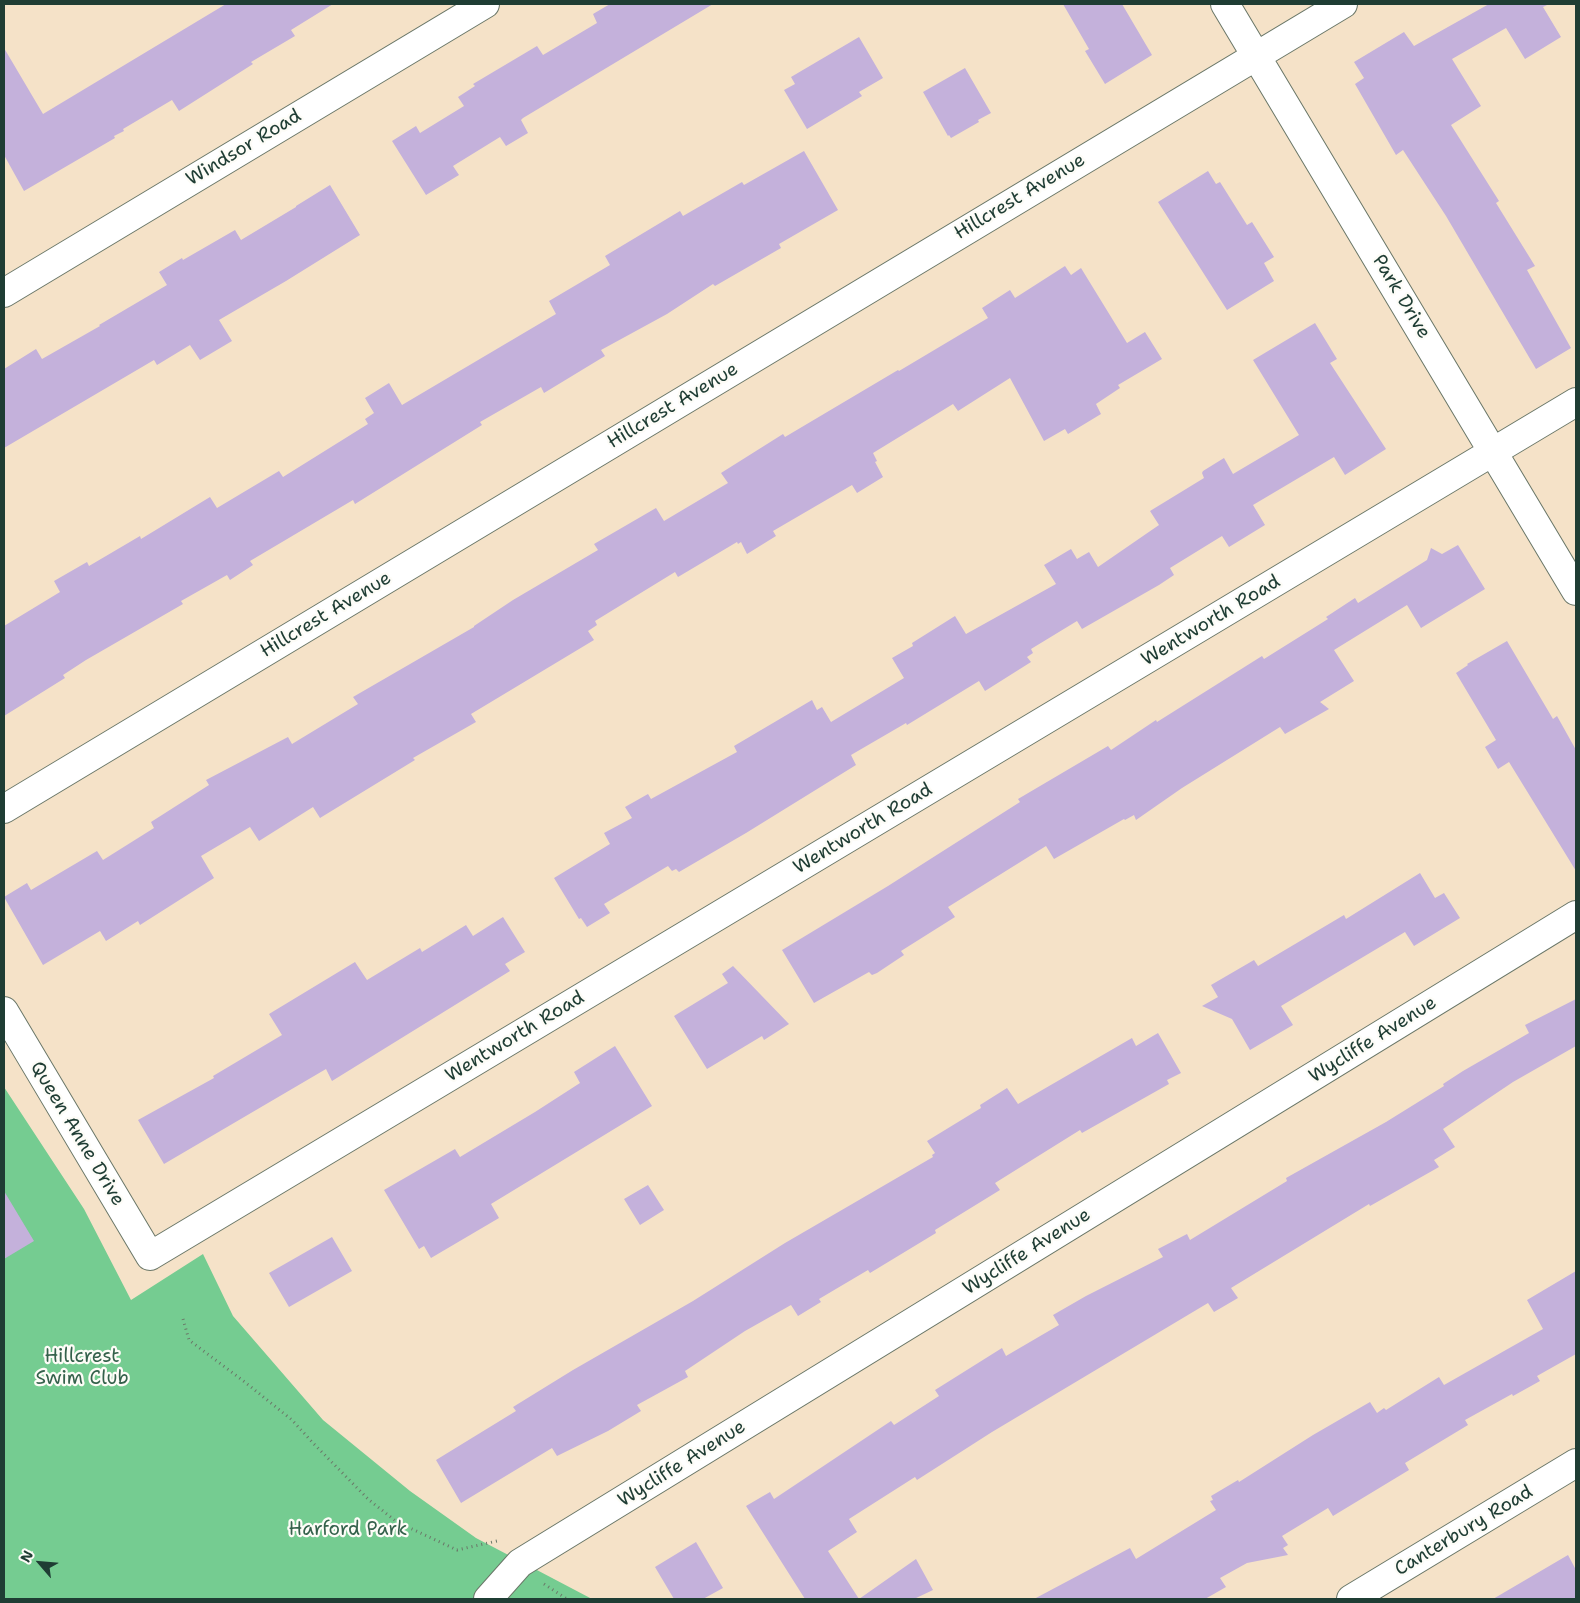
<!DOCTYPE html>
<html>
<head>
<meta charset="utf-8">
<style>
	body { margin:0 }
	#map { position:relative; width:1580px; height:1603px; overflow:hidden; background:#f5e2c8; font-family:"Shantell Sans",sans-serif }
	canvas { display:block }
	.frame { position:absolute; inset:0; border:5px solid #1f3d34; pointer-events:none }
	.north { position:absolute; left:15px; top:1538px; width:50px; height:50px; -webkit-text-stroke:4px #fdfcf7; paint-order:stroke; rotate:297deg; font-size:14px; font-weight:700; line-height:20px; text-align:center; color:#1f3d34 }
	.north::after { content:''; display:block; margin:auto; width:18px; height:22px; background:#1f3d34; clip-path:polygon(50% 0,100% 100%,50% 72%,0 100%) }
</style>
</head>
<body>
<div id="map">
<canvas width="1580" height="1603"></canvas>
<div class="frame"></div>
<div class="north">N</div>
</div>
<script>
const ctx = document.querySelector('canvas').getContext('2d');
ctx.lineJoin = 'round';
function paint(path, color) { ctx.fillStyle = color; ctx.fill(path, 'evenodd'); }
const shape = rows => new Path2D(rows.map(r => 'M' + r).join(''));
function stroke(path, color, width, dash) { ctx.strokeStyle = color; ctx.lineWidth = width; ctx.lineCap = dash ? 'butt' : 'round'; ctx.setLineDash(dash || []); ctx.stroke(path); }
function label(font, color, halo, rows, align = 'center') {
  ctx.font = font + ' "Shantell Sans",sans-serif'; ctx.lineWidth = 4.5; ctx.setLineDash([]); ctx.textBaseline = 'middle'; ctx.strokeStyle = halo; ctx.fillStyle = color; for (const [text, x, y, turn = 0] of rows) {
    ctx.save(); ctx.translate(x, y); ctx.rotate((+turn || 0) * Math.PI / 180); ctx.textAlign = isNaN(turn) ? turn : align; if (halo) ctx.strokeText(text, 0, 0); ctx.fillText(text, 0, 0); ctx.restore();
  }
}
const green = shape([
	[4,1087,84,1209,131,1300,203,1254,233,1316,323,1420,410,1491,476,1538,592,1599,4,1599]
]);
const building = shape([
	[226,4,333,4,291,30,295,36,251,62,253,64,179,111,172,100,123,129,124,131,114,136,115,138,24,191,4,155,4,48,43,114],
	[610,4,713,4,523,118,521,120,528,133,506,146,500,137,453,166,459,175,426,195,392,141,416,126,420,133,464,106,458,97,475,86,473,84,537,46,543,55,597,23,593,14],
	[1063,4,1122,4,1152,55,1105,84,1085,51,1089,49],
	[1489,4,1549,4,1543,7,1561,37,1525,59,1506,28,1452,59,1481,106,1451,125,1499,201,1496,203,1535,266,1527,270,1571,348,1536,369,1446,216,1403,150,1396,155,1355,84,1364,78,1354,62,1404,32,1414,46],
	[859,37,883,78,859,92,862,96,807,129,784,90,795,84,791,77],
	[965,68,991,113,978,120,979,122,951,138,949,135,948,136,923,92],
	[804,151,838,210,779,244,781,248,715,286,713,284,667,314,601,350,605,356,544,393,541,387,480,422,482,425,355,504,353,500,250,561,253,565,230,580,227,575,181,601,183,604,86,660,63,675,65,678,4,716,4,626,60,592,54,581,87,562,89,566,140,536,141,539,210,497,217,508,279,471,283,477,368,424,365,419,374,413,365,398,389,383,402,405,556,314,549,301,610,265,605,256,680,211,683,216,742,182,744,185],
	[1208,171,1216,184,1220,182,1247,225,1252,222,1274,257,1264,263,1274,281,1227,310,1158,202],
	[330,185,360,235,286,281,219,320,232,341,200,360,190,345,157,365,154,360,4,448,4,369,36,349,42,359,100,326,99,325,167,285,159,272,182,258,183,260,235,230,241,240,296,207,296,206],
	[1065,266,1071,275,1081,268,1127,343,1145,332,1162,359,1118,385,1120,388,1096,404,1101,414,1068,434,1065,429,1044,441,1010,378,958,411,953,404,873,453,877,461,875,462,883,477,857,493,852,485,773,531,776,536,747,554,741,542,738,544,737,542,678,577,675,572,595,621,597,625,588,631,594,640,471,714,476,722,413,758,415,760,320,818,313,807,259,841,250,827,201,856,214,878,140,925,138,921,106,941,100,931,43,965,4,897,27,883,31,890,97,851,103,860,154,828,151,822,209,785,206,780,288,737,292,744,358,704,353,697,474,627,474,626,513,600,598,550,594,544,656,508,664,521,728,483,721,473,783,434,785,437,898,370,899,371,988,318,982,308,1010,290,1015,298],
	[1315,323,1337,359,1330,363,1386,449,1345,475,1334,457,1253,505,1265,525,1229,547,1222,536,1170,568,1174,575,1159,585,1082,629,1077,621,1031,649,1033,653,1027,657,1031,662,985,691,979,681,907,725,906,723,851,755,856,765,746,833,679,872,676,869,672,871,668,866,604,904,610,913,587,927,581,918,579,919,554,878,610,844,604,833,632,818,625,807,648,794,651,799,737,752,734,746,812,700,817,710,822,707,831,722,904,678,892,658,913,646,912,643,955,616,966,634,1056,584,1044,565,1071,549,1077,559,1089,552,1098,567,1159,525,1150,511,1204,478,1202,473,1203,471,1224,458,1233,474,1299,435,1253,360],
	[1458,545,1485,589,1421,628,1407,605,1334,650,1354,681,1320,702,1329,709,1285,734,1280,727,1182,788,1136,820,1134,815,1125,820,1124,819,1054,859,1046,846,948,907,955,917,901,951,904,955,877,973,872,975,869,972,814,1003,782,950,888,886,1020,802,1018,799,1108,746,1111,750,1156,720,1157,722,1262,656,1264,659,1328,619,1326,617,1355,598,1358,603,1427,560,1431,548,1442,554],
	[1507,641,1553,719,1557,716,1576,750,1576,871,1509,762,1498,769,1485,747,1496,740,1456,673,1468,665,1467,664],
	[1420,873,1435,898,1444,893,1460,918,1414,946,1405,932,1281,1006,1293,1025,1250,1050,1232,1019,1202,1006,1218,997,1211,985,1254,960,1258,966,1344,915,1346,919],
	[503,917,525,952,505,964,510,971,332,1081,326,1069,164,1164,138,1120,214,1078,213,1076,282,1035,269,1014,355,962,367,980,420,948,422,952,466,925,473,936],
	[733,966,789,1024,764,1040,762,1036,707,1069,674,1016,728,983,722,974],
	[1576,999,1576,1046,1513,1082,1443,1129,1455,1147,1434,1160,1439,1167,1370,1206,1369,1204,1231,1288,1238,1298,1214,1312,1208,1303,992,1432,917,1480,915,1477,849,1519,857,1532,828,1551,859,1599,916,1559,933,1590,914,1599,805,1599,746,1506,770,1492,774,1499,891,1421,894,1425,939,1396,935,1390,1002,1348,1006,1356,1059,1325,1053,1315,1086,1296,1163,1257,1158,1249,1187,1234,1190,1240,1287,1181,1286,1178,1386,1122,1444,1086,1443,1084,1463,1071,1529,1033,1525,1025],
	[1158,1033,1181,1073,1167,1080,1169,1084,1082,1133,1080,1130,995,1183,1000,1190,935,1230,936,1233,870,1273,868,1270,819,1299,821,1302,798,1316,791,1305,745,1331,685,1371,688,1377,637,1405,641,1411,608,1431,557,1456,552,1448,461,1503,436,1460,516,1411,513,1407,573,1370,693,1301,785,1243,933,1157,932,1155,935,1153,927,1141,981,1108,980,1105,1007,1088,1018,1104,1132,1038,1136,1046],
	[615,1046,652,1106,491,1204,499,1218,431,1258,424,1246,419,1249,384,1190,455,1149,460,1157,535,1112,580,1083,574,1072],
	[648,1185,664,1210,640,1225,624,1199],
	[4,1191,34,1241,4,1259],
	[332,1237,352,1271,289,1307,269,1273],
	[1576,1271,1576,1354,1537,1376,1540,1381,1513,1396,1512,1394,1465,1420,1468,1425,1405,1463,1409,1470,1333,1516,1328,1508,1282,1536,1288,1545,1283,1548,1288,1555,1247,1563,1220,1578,1226,1587,1205,1599,1034,1599,1130,1548,1136,1559,1216,1510,1210,1501,1213,1500,1211,1496,1238,1480,1239,1482,1313,1435,1370,1402,1377,1413,1384,1408,1386,1410,1439,1377,1444,1385,1543,1329,1527,1300],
	[696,1542,723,1588,703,1599,674,1599,655,1567],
	[1568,1555,1576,1570,1576,1599,1493,1599]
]);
const path = shape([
	[183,1319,189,1340,246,1383,292,1420,313,1443,369,1500,397,1522,457,1550,497,1541],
	[544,1584,567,1599]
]);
const minor = shape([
	[1225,4,1576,591],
	[4,293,485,4],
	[4,809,1343,4],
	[4,1011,150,1256,1576,402],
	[488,1599,520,1563,1576,915],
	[1351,1599,1576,1463]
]);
const streetNames = [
	["Windsor Road",244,148,-31],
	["Hillcrest Avenue",1020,197,-31],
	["Park Drive",1401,297,59],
	["Hillcrest Avenue",673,406,-31],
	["Hillcrest Avenue",326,615,-31],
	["Wentworth Road",1211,621,-31],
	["Wentworth Road",863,829,-31],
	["Wentworth Road",515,1037,-31],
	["Wycliffe Avenue",1373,1040,-32],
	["Queen Anne Drive",77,1134,59],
	["Wycliffe Avenue",1027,1252,-32],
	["Wycliffe Avenue",682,1464,-32],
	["Canterbury Road",1464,1531,-31]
];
const parkNames = [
	["Hillcrest",82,1357],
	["Swim Club",82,1379],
	["Harford Park",348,1530]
];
paint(green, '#75cc91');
paint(building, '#c4b1db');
stroke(minor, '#6a7768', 30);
stroke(path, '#6a7768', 3, [1, 4]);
stroke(minor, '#fff', 28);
label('19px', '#1f3d34', '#fdfcf7', streetNames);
label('19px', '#34614b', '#fdfcf7', parkNames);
</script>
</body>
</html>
